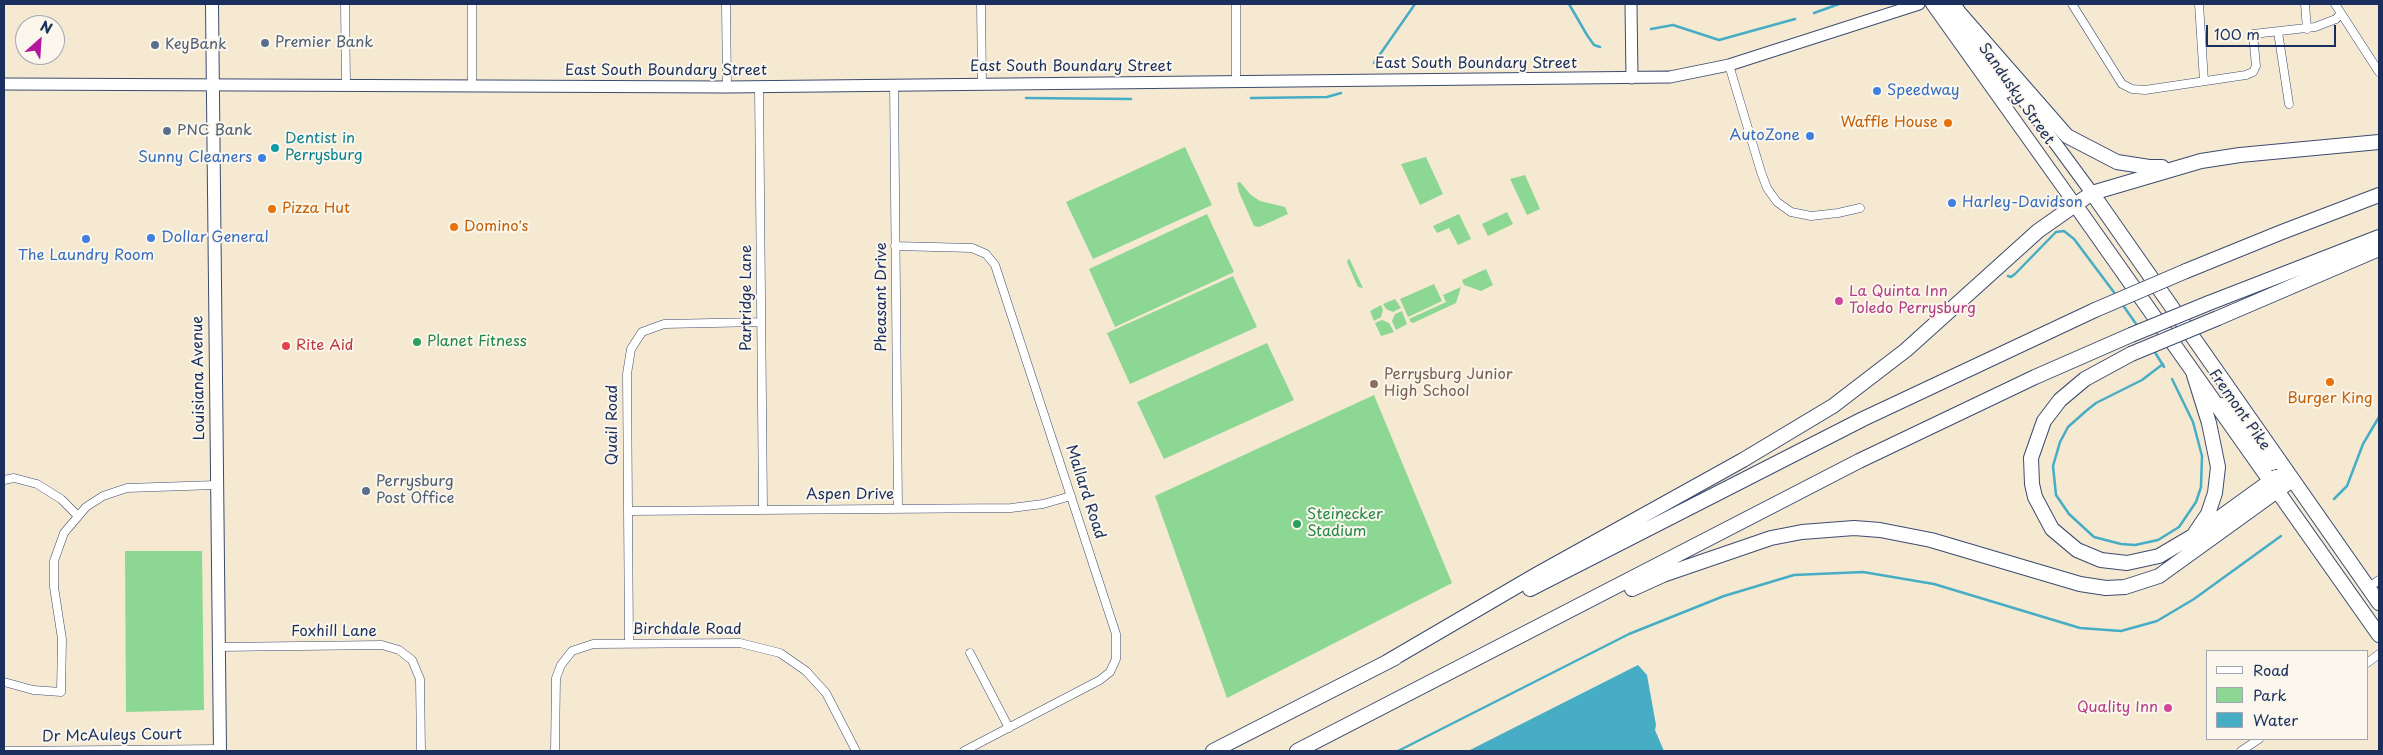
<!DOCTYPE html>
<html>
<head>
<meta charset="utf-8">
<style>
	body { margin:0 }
	#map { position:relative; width:2383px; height:755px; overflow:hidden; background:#f5e9d2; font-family:"Playpen Sans",sans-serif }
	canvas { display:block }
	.frame { position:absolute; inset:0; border:5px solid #1b2f5e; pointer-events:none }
	.legend { position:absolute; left:2206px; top:650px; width:162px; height:90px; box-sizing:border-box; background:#fbf7ec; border:1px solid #a1a7b3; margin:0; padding:6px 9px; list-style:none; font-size:15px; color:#1b2f5e }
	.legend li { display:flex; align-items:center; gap:10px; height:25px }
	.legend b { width:25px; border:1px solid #a1a7b3 }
	.north { position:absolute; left:15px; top:15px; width:50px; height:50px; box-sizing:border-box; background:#fbf7ec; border:1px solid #a1a7b3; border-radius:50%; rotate:26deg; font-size:14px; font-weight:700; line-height:20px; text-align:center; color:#1b2f5e }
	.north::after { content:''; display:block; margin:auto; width:18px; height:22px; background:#b5179e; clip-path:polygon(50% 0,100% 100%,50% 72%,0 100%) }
	.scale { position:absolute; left:2206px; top:25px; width:130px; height:22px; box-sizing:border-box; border:2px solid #1b2f5e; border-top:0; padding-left:6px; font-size:15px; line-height:18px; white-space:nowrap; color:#1b2f5e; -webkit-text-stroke:4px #fbf7ec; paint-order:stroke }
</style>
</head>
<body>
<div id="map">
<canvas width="2383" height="755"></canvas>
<div class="frame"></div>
<ul class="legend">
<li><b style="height:6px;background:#fff"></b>Road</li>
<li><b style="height:14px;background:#8cd794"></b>Park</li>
<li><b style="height:14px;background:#46adc5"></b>Water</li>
</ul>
<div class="north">N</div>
<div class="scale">100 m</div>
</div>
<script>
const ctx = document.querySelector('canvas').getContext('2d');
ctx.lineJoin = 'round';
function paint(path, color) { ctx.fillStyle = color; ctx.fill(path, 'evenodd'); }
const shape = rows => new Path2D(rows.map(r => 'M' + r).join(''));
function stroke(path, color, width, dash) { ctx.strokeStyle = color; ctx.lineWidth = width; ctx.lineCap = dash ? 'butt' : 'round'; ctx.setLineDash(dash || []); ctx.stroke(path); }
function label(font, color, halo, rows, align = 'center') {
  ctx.font = font + ' "Playpen Sans",sans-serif'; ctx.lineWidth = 4; ctx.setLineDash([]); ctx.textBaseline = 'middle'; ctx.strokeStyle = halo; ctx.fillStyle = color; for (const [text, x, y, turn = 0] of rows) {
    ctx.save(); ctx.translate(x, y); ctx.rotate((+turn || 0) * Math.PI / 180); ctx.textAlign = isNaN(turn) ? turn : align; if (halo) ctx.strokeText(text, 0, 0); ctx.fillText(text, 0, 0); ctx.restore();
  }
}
const green = shape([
	[1185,147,1212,205,1093,259,1066,202],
	[1426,157,1443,194,1420,205,1401,164],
	[1525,175,1540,209,1527,215,1510,179],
	[1240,182,1251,195,1260,201,1285,207,1288,214,1259,227,1254,226,1239,192,1237,183],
	[1507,212,1513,224,1488,236,1482,224],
	[1207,214,1234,272,1115,327,1089,269],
	[1459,214,1471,239,1458,245,1449,228,1437,233,1433,226],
	[1349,258,1363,288,1358,287,1347,262],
	[1486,269,1493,285,1481,291,1464,285,1462,280],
	[1233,276,1257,327,1130,384,1107,333],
	[1434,284,1442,301,1408,317,1400,299],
	[1461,287,1456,303,1413,323,1411,322,1409,319,1446,302,1443,295],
	[1395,299,1401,308,1393,312,1386,309,1383,304],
	[1381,305,1383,310,1381,317,1374,321,1370,311],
	[1402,311,1407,324,1396,330,1392,321,1395,314],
	[1382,320,1389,323,1394,332,1381,336,1375,323],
	[1267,343,1294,400,1164,459,1137,402],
	[1374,395,1452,583,1227,698,1155,496],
	[125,551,202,551,204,710,126,712]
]);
const water = shape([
	[1638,665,1647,675,1656,725,1655,730,1664,751,1468,751]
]);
const stream = shape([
	[1569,4,1587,35,1594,45,1600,47],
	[1814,13,1839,4],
	[1651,29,1673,25,1719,40,1795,19],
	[1374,63,1415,4],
	[1026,98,1131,99],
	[1251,98,1327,97,1341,93],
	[2008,276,2011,277,2015,274,2056,232,2064,231,2074,239,2116,295],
	[2122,304,2139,328],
	[2153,349,2164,367],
	[2163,364,2142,380,2096,403,2086,411,2068,427,2060,442,2053,466,2056,495,2069,514,2094,537,2121,544,2135,545,2158,540,2179,527,2196,502,2201,487,2202,456,2193,422,2172,379],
	[2334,499,2347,486,2363,444,2379,417],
	[1398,751,1629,634,1724,596,1794,575,1863,572,1934,584,2080,628,2121,631,2157,621,2194,599,2281,536]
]);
const street = shape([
	[345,4,346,84],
	[472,4,472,85],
	[726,4,727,87],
	[981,4,982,83],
	[1236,4,1236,81],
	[2072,4,2122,84,2132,89,2145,90,2246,75,2253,72,2256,66,2253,34,2315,27,2336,19,2341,13],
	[2199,4,2204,81],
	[2305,4,2307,29],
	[2335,4,2379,72],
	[2278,32,2289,104],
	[1729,65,1761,172,1767,188,1777,202,1791,212,1811,216,1838,213,1860,208],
	[894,84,898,509],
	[759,86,763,509],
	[895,246,972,248,986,254,995,265,1116,634,1116,659,1110,672,1100,680,964,751],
	[4,480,14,478,37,484,61,499,77,515],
	[628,511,1011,508,1043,504,1071,496],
	[2368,588,2379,580],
	[629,643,627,374,631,349,642,332,664,324,761,322],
	[218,647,382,645,399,650,412,660,420,679,421,751],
	[970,653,1009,728],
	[2367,663,2379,654],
	[4,682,33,690,61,692,62,639,54,587,54,561,64,533,86,507,103,496,127,488,216,485],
	[4,751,220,749],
	[555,751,556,678,561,665,572,651,593,644,740,643,780,653,806,671,826,693,856,751],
	[2241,751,2259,739]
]);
const secondary = shape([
	[1631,4,1632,78],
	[4,84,727,87,1670,77,1729,65,1919,4]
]);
const primary = shape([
	[212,4,220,751],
	[1932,4,2074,203],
	[1940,4,1949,13,2006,92],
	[1954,4,1968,23],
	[1994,60,2092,193]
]);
const highway = shape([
	[1962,16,2067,136,2117,162,2149,167,2162,167],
	[2092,193,2379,603],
	[2074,203,2379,635],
	[2186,271,2282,232,2379,195],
	[2209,303,2379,237],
	[2218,318,2379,249],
	[2131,354,2085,379,2060,400,2044,421,2031,458,2032,484,2035,497,2052,529,2077,550,2101,560,2127,563,2159,556,2193,536,2208,514,2215,493,2218,467,2209,423,2194,375],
	[2221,405,2234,415,2272,463],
	[2200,532,2276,477],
	[1530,589,1863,419,2095,310],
	[1632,589,1663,575,1771,538,1802,532,1854,528,1880,530,1931,540,2080,584,2106,588,2125,587,2159,576,2292,480],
	[1387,662,1536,575,1743,460,1833,406,1906,350,2038,231,2092,193,2201,161,2240,155,2379,142],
	[1213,751,1395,658],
	[1297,751,1859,461,2035,377,2131,335]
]);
const highwayBridge = shape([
	[2095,310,2186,271],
	[2131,335,2209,303],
	[2131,354,2218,318]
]);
const markers = [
	[265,43,5,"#5c6f8a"],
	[155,45,5,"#5c6f8a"],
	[1877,91,5,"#3f7fe0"],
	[1948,123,5,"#e8710a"],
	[167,131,5,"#5c6f8a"],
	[1810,136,5,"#3f7fe0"],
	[275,148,5,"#0f9aa8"],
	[262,158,5,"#3f7fe0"],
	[1952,203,5,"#3f7fe0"],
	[272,209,5,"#e8710a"],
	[454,227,5,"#e8710a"],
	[151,238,5,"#3f7fe0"],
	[86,239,5,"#3f7fe0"],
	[1839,301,5,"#d1479c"],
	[417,342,5,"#2e9e5b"],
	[286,346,5,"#e0444e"],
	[2330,382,5,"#e8710a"],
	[1374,384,5,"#8d6e63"],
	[366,491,5,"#5c6f8a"],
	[1297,524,5,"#2e9e5b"],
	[2168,708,5,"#d1479c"]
];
const serviceNames = [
	["Premier Bank",275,43],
	["KeyBank",165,45],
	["PNC Bank",177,131],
	["Perrysburg",376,482],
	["Post Office",376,499]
];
const streetNames = [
	["East South Boundary Street",1476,64],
	["East South Boundary Street",1071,67],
	["East South Boundary Street",666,71],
	["Sandusky Street",2016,94,55],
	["Pheasant Drive",882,297,-90],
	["Partridge Lane",747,298,-90],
	["Louisiana Avenue",199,378,-91],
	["Fremont Pike",2239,410,55],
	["Quail Road",613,425,-90],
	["Mallard Road",1085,492,72],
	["Aspen Drive",850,495],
	["Birchdale Road",687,630],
	["Foxhill Lane",334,632],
	["Dr McAuleys Court",112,736,-1]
];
const shopNames = [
	["Speedway",1887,91],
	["AutoZone",1800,136,"right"],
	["Sunny Cleaners",252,158,"right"],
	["Harley-Davidson",1962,203],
	["Dollar General",161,238],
	["The Laundry Room",86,256,"center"]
];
const foodNames = [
	["Waffle House",1938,123,"right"],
	["Pizza Hut",282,209],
	["Domino's",464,227],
	["Burger King",2330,399,"center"]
];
const cultureNames = [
	["Dentist in",285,139],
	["Perrysburg",285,156]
];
const hotelNames = [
	["La Quinta Inn",1849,292],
	["Toledo Perrysburg",1849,309],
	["Quality Inn",2158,708,"right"]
];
const leisureNames = [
	["Planet Fitness",427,342],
	["Steinecker",1307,515],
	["Stadium",1307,532]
];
const healthNames = [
	["Rite Aid",296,346]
];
const educationNames = [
	["Perrysburg Junior",1384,375],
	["High School",1384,392]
];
paint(green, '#8cd794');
paint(water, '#46adc5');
stroke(stream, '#46adc5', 2.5);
stroke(street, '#3c4b6f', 9);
stroke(secondary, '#3c4b6f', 13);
stroke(primary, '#3c4b6f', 14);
stroke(highway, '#3c4b6f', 16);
stroke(street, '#fff', 8);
stroke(secondary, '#fff', 11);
stroke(primary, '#fff', 12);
stroke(highway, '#fff', 14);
stroke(highwayBridge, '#3c4b6f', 16, []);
stroke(highwayBridge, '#fff', 14);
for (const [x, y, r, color] of markers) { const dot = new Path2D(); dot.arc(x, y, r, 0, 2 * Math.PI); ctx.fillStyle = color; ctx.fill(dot); stroke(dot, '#fbf7ec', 2); }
label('15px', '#4e5e75', '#fbf7ec', serviceNames, 'left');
label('15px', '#1b2f5e', '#fbf7ec', streetNames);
label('15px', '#366cbe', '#fbf7ec', shopNames, 'left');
label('15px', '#c56008', '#fbf7ec', foodNames, 'left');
label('15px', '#0d838f', '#fbf7ec', cultureNames, 'left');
label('15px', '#b23c85', '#fbf7ec', hotelNames, 'left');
label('15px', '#27864d', '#fbf7ec', leisureNames, 'left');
label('15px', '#be3a42', '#fbf7ec', healthNames, 'left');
label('15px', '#785e54', '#fbf7ec', educationNames, 'left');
</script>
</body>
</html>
